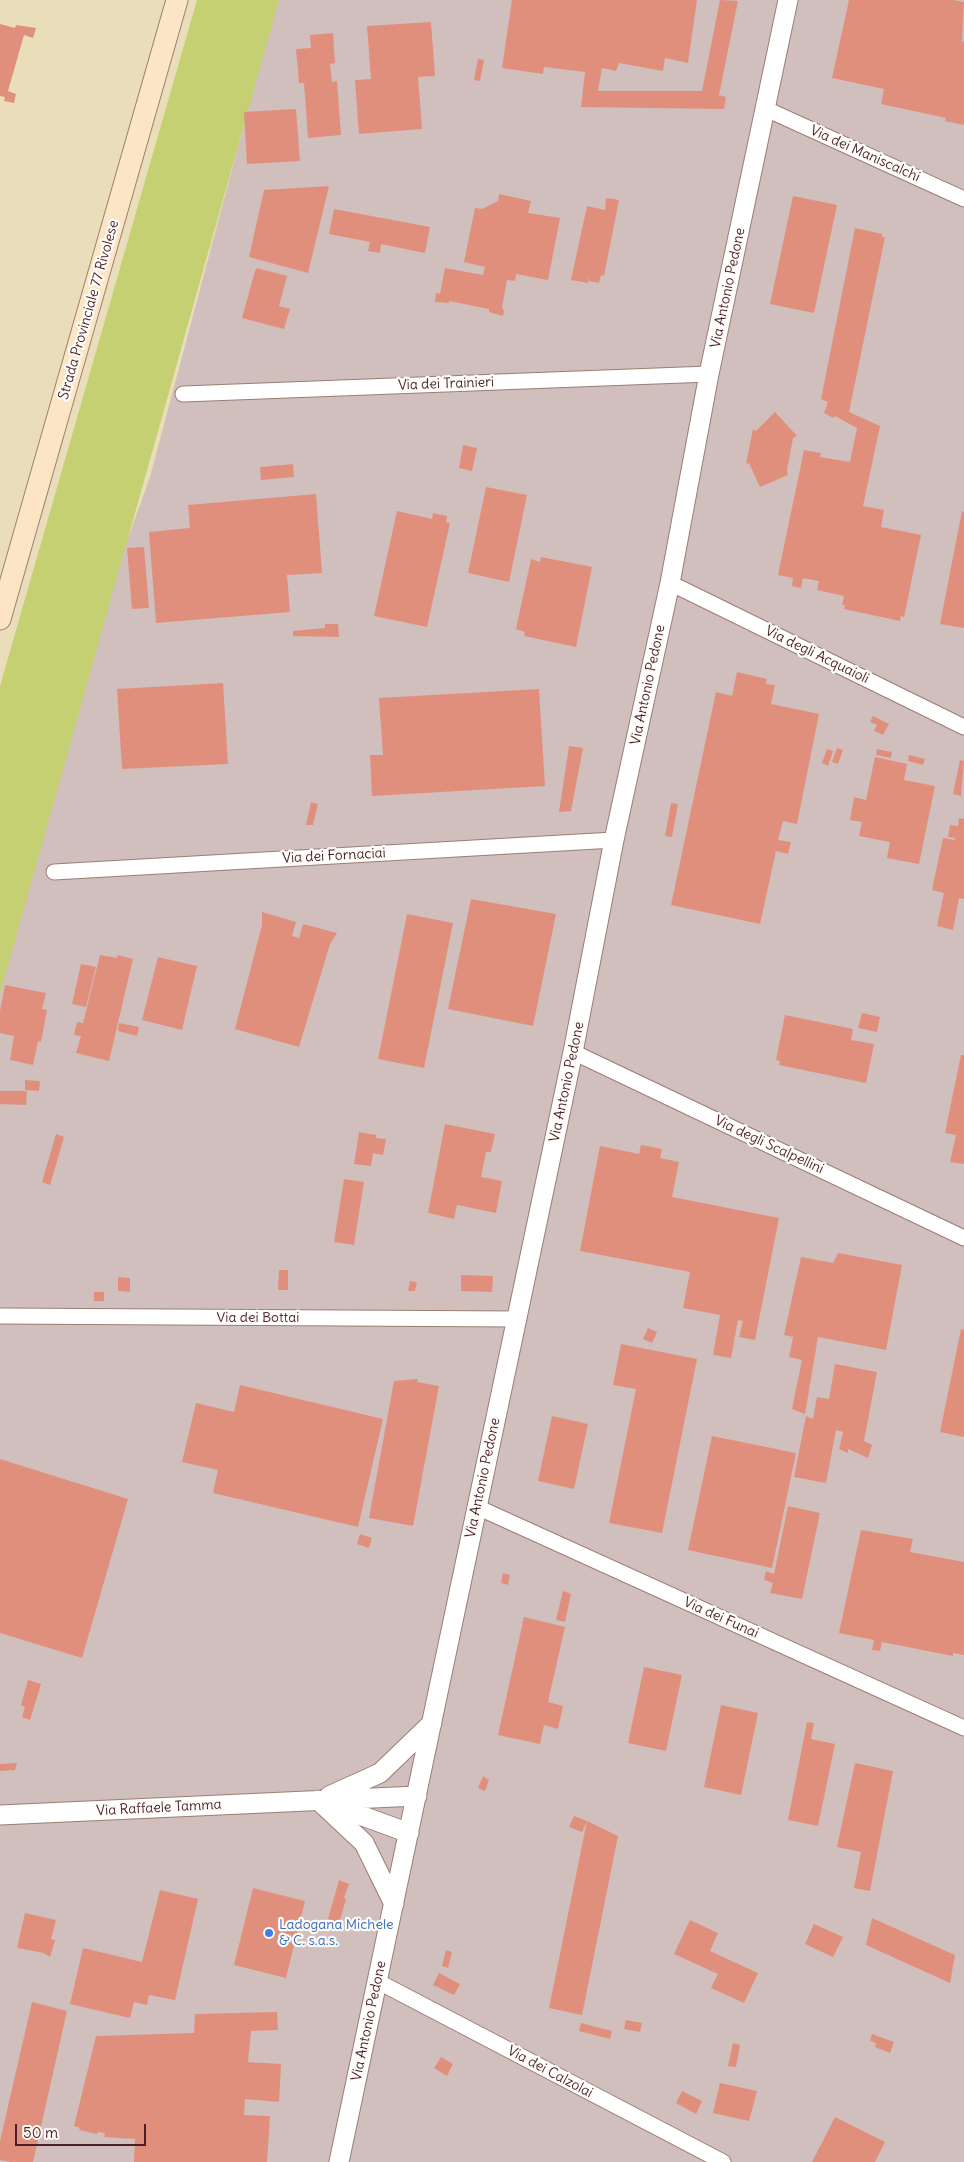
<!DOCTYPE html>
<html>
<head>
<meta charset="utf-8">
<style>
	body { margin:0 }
	#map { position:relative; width:964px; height:2162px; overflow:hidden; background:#e9deb9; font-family:Delius,sans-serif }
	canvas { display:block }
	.scale { position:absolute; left:15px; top:2124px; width:131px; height:22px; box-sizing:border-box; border:2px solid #4a1f2b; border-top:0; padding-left:6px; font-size:15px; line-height:18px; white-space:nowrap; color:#4a1f2b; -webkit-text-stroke:4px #fdfcf7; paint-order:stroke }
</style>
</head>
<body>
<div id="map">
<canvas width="964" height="2162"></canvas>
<div class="scale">50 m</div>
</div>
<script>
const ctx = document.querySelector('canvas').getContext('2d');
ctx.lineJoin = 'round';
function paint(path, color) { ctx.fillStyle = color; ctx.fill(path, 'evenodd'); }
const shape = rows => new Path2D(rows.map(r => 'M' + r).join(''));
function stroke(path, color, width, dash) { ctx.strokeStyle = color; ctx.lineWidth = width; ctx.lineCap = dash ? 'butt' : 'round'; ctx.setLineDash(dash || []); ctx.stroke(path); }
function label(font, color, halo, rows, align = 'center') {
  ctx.font = font + ' Delius,sans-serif'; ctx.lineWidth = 4.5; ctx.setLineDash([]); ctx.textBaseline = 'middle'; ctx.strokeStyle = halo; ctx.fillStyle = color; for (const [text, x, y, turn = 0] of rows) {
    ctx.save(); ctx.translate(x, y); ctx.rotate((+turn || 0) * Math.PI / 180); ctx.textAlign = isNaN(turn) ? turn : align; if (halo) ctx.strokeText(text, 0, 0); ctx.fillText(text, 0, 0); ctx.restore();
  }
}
const industrial = shape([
	[277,0,964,0,964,2162,0,2162,0,893,150,477]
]);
const green = shape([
	[197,0,279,0,0,994,0,686]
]);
const building = shape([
	[512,0,697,0,688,63,665,58,663,71,619,63,616,71,602,68,598,91,702,91,720,0,738,1,719,95,726,97,724,109,581,107,585,72,544,67,543,74,502,68],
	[849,0,953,0,964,2,962,41,964,42,964,125,945,121,946,118,881,104,884,89,832,78],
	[431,22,435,76,418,77,422,129,359,134,355,80,371,79,367,26],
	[0,24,15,28,16,25,36,28,33,38,24,35,8,91,16,94,14,103,4,101,5,97,0,96],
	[333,33,335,63,330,64,332,82,337,81,341,135,308,138,304,83,299,83,296,49,311,48,310,35],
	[478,59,484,60,480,81,474,80],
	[296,109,300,161,247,164,244,112],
	[329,186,308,273,249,257,264,190],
	[499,194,531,201,528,213,560,218,548,280,516,274,515,281,507,280,502,307,504,311,503,316,489,312,489,309,449,301,449,303,435,302,436,293,440,294,445,268,483,275,485,267,464,262,475,208,482,209,498,201],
	[793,196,837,205,814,313,770,304],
	[606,198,619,200,604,276,601,275,599,283,589,281,589,274,588,283,571,280,587,206,605,210],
	[334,209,430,227,425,253,381,244,380,253,368,251,370,242,329,234],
	[855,228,882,234,882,237,885,237,849,412,880,426,863,506,884,510,881,527,921,535,904,617,901,616,900,621,844,609,845,605,842,605,844,596,817,590,819,581,803,578,801,588,792,586,793,578,778,575,804,450,821,453,820,457,850,462,857,428,835,416,833,418,824,413,828,402,821,399],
	[257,268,287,276,279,306,290,309,284,329,242,318,255,271],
	[775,412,797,436,793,438,787,470,788,475,760,487,749,463,746,464,753,429,756,431],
	[463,445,477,448,472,471,459,468],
	[293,464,294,477,261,480,260,467],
	[486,487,527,495,509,582,468,573],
	[316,494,322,573,287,575,290,612,156,623,149,532,190,528,188,505],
	[397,511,432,519,433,513,447,516,446,522,450,523,427,627,374,616],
	[962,511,964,512,964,628,940,624],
	[144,547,149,608,132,609,127,548],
	[541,557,592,567,576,647,524,636,525,632,516,629,531,559,540,562],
	[325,624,338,624,339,637,293,636,293,631,325,628],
	[737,672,767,679,766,684,775,685,771,704,819,714,797,824,783,821,778,840,791,842,788,854,776,851,760,924,671,905,716,692,732,696],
	[223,683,228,764,122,769,117,689],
	[539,689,545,786,372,796,370,755,383,755,379,698],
	[873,716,889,724,883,735,874,731,877,725,870,722],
	[569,746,583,748,571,811,559,812],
	[837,748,843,750,838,764,832,762],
	[827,749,833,751,828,766,822,763],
	[877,749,892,752,891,758,876,755],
	[909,755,925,759,923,765,908,761],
	[875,757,907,764,904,780,935,786,919,864,887,858,890,842,859,836,862,822,850,820,854,797,866,800],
	[960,760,964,761,961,796,953,794],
	[311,802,318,804,313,825,306,825],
	[671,803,678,804,672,837,665,836],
	[959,818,964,819,964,899,959,898,953,930,937,926,944,893,932,890,943,838,955,840,955,838,948,837,950,825,958,826],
	[471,899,556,914,533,1026,448,1009],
	[262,912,296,922,292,936,299,938,303,924,337,933,330,944,299,1047,235,1029,262,925],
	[407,914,453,923,424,1068,378,1059],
	[100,955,117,958,118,955,133,959,109,1061,76,1053,81,1036,74,1035,77,1022,83,1023],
	[158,957,197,966,182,1030,142,1020],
	[81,964,96,967,86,1007,72,1004],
	[5,985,46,993,42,1009,47,1010,41,1042,38,1041,33,1065,10,1060,14,1036,0,1033,0,1011],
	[862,1013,880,1017,877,1032,858,1028],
	[785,1015,853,1029,851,1040,874,1044,866,1083,779,1065,780,1061,776,1060],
	[119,1023,139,1027,137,1036,118,1031],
	[961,1055,964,1055,964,1164,950,1162,956,1135,945,1133],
	[25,1080,40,1081,39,1091,25,1090],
	[0,1091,27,1091,26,1105,0,1104],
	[445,1124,495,1134,491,1152,486,1152,481,1177,502,1181,496,1213,457,1205,454,1219,428,1213],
	[359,1132,376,1135,376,1138,386,1139,383,1155,373,1153,371,1166,354,1164],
	[56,1134,64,1137,50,1185,42,1182],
	[641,1145,662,1149,660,1158,679,1162,672,1197,779,1218,755,1340,739,1337,743,1321,738,1320,731,1358,713,1355,720,1315,683,1308,690,1272,580,1251,600,1146,639,1154],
	[344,1179,364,1182,354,1245,334,1242],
	[838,1253,902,1265,886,1350,818,1337,805,1414,792,1409,802,1360,789,1357,793,1337,784,1335,801,1257,833,1263],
	[279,1270,288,1270,288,1290,278,1290],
	[461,1275,493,1276,492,1292,461,1291],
	[118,1277,130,1278,130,1292,118,1291],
	[410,1281,417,1282,415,1291,408,1291],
	[94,1292,104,1292,104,1301,94,1301],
	[648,1328,657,1332,652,1343,643,1339],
	[961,1329,964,1330,964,1437,940,1432],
	[621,1344,697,1359,662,1533,609,1523,636,1389,613,1385],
	[835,1364,877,1372,864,1441,872,1445,868,1458,848,1449,848,1453,839,1449,843,1432,836,1430,826,1483,794,1477,806,1416,813,1419,817,1397,829,1399],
	[418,1379,417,1382,439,1386,413,1526,369,1518,394,1381],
	[240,1385,383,1419,358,1527,213,1493,218,1470,182,1462,196,1403,234,1412],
	[552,1416,588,1424,574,1489,538,1481],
	[712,1436,796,1453,772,1568,688,1550],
	[0,1459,128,1499,82,1658,0,1633],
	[788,1506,820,1513,802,1599,770,1593,773,1583,764,1580,766,1571,774,1574],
	[861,1530,913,1539,910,1552,964,1562,964,1655,953,1653,953,1656,882,1642,880,1651,872,1650,874,1640,839,1633],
	[360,1534,372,1538,369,1548,357,1544],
	[503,1573,510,1575,508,1585,501,1583],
	[563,1591,571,1594,565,1622,556,1620],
	[524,1617,565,1627,548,1702,563,1706,558,1729,544,1725,540,1744,498,1735],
	[644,1667,682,1675,666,1751,628,1743],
	[28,1680,41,1684,30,1720,22,1717,25,1707,21,1705],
	[721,1705,758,1713,741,1795,704,1787],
	[807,1722,814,1723,811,1739,835,1744,818,1826,788,1820],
	[17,1763,15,1770,0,1771,0,1764],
	[855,1763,893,1771,870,1891,854,1888,861,1852,837,1847],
	[483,1776,489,1780,485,1791,478,1788],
	[574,1816,587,1821,582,1832,569,1827],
	[587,1821,618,1836,582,2015,549,2008],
	[339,1880,349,1884,344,1898,346,1899,339,1924,328,1919],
	[253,1888,305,1901,286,1978,234,1965],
	[160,1890,198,1899,175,2000,149,1995,147,2005,134,2002,130,2018,70,2004,83,1948,142,1962],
	[25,1913,56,1920,51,1939,55,1940,50,1957,44,1953,17,1948],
	[872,1918,955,1955,950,1983,866,1945],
	[690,1920,718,1933,710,1951,758,1973,744,2003,711,1988,718,1974,674,1954],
	[814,1924,843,1937,833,1957,805,1944],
	[446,1950,452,1952,448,1968,442,1966],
	[439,1973,460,1984,454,1995,433,1985],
	[32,2002,67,2011,33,2162,11,2162,0,2160,0,2141],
	[277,2012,278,2030,251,2031,248,2062,281,2064,279,2102,245,2099,244,2115,270,2116,267,2162,134,2162,135,2139,104,2137,105,2133,98,2132,97,2134,79,2130,80,2128,74,2126,96,2036,194,2033,195,2014],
	[626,2020,642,2023,640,2032,624,2029],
	[581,2023,612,2031,610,2039,579,2031],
	[872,2034,894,2042,890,2053,875,2047,876,2043,870,2041],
	[733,2043,740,2045,736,2067,728,2066],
	[441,2057,453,2064,447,2076,434,2068],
	[720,2083,757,2091,749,2121,713,2113],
	[682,2091,702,2101,696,2114,676,2103],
	[835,2117,885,2142,875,2162,812,2162]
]);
const minor = shape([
	[766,109,964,199],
	[183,394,709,374],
	[670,583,964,727],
	[54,872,614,840],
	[573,1052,964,1238],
	[0,1316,516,1319],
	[477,1507,964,1728],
	[377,1981,723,2162]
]);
const tertiary = shape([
	[329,1796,380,1773,432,1723],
	[318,1800,364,1843,394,1904],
	[327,1803,409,1833],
	[0,1815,417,1796],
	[339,2162,573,1052,614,840,670,583,709,374,788,0]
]);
const secondary = shape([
	[0,619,177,0]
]);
const markers = [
	[269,1933,5,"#3f7fe0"]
];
const streetNames = [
	["Via dei Maniscalchi",865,154,24],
	["Via Antonio Pedone",728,288,-78],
	["Strada Provinciale 77 Rivolese",89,310,-74],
	["Via dei Trainieri",446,384,-2],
	["Via degli Acquaioli",817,655,26],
	["Via Antonio Pedone",648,685,-78],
	["Via dei Fornaciai",334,856,-3],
	["Via Antonio Pedone",567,1082,-78],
	["Via degli Scalpellini",769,1145,25],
	["Via dei Bottai",258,1318],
	["Via Antonio Pedone",483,1478,-78],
	["Via dei Funai",721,1618,24],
	["Via Raffaele Tamma",159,1808,-3],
	["Via Antonio Pedone",369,2021,-78],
	["Via dei Calzolai",550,2072,28]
];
const shopNames = [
	["Ladogana Michele",279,1925],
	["& C. s.a.s.",279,1941]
];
paint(industrial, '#d1bfbd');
paint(green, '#c4d072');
paint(building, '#e18f7d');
stroke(minor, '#9a7e72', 17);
stroke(tertiary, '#9a7e72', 21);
stroke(secondary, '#9a7e72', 23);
stroke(minor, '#fff', 15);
stroke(tertiary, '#fff', 19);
stroke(secondary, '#fce5c4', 21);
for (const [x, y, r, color] of markers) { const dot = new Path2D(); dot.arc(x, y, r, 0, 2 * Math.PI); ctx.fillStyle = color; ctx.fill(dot); stroke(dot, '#fdfcf7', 2); }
label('14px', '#4a1f2b', '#fdfcf7', streetNames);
label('14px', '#366cbe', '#fdfcf7', shopNames, 'left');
</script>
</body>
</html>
